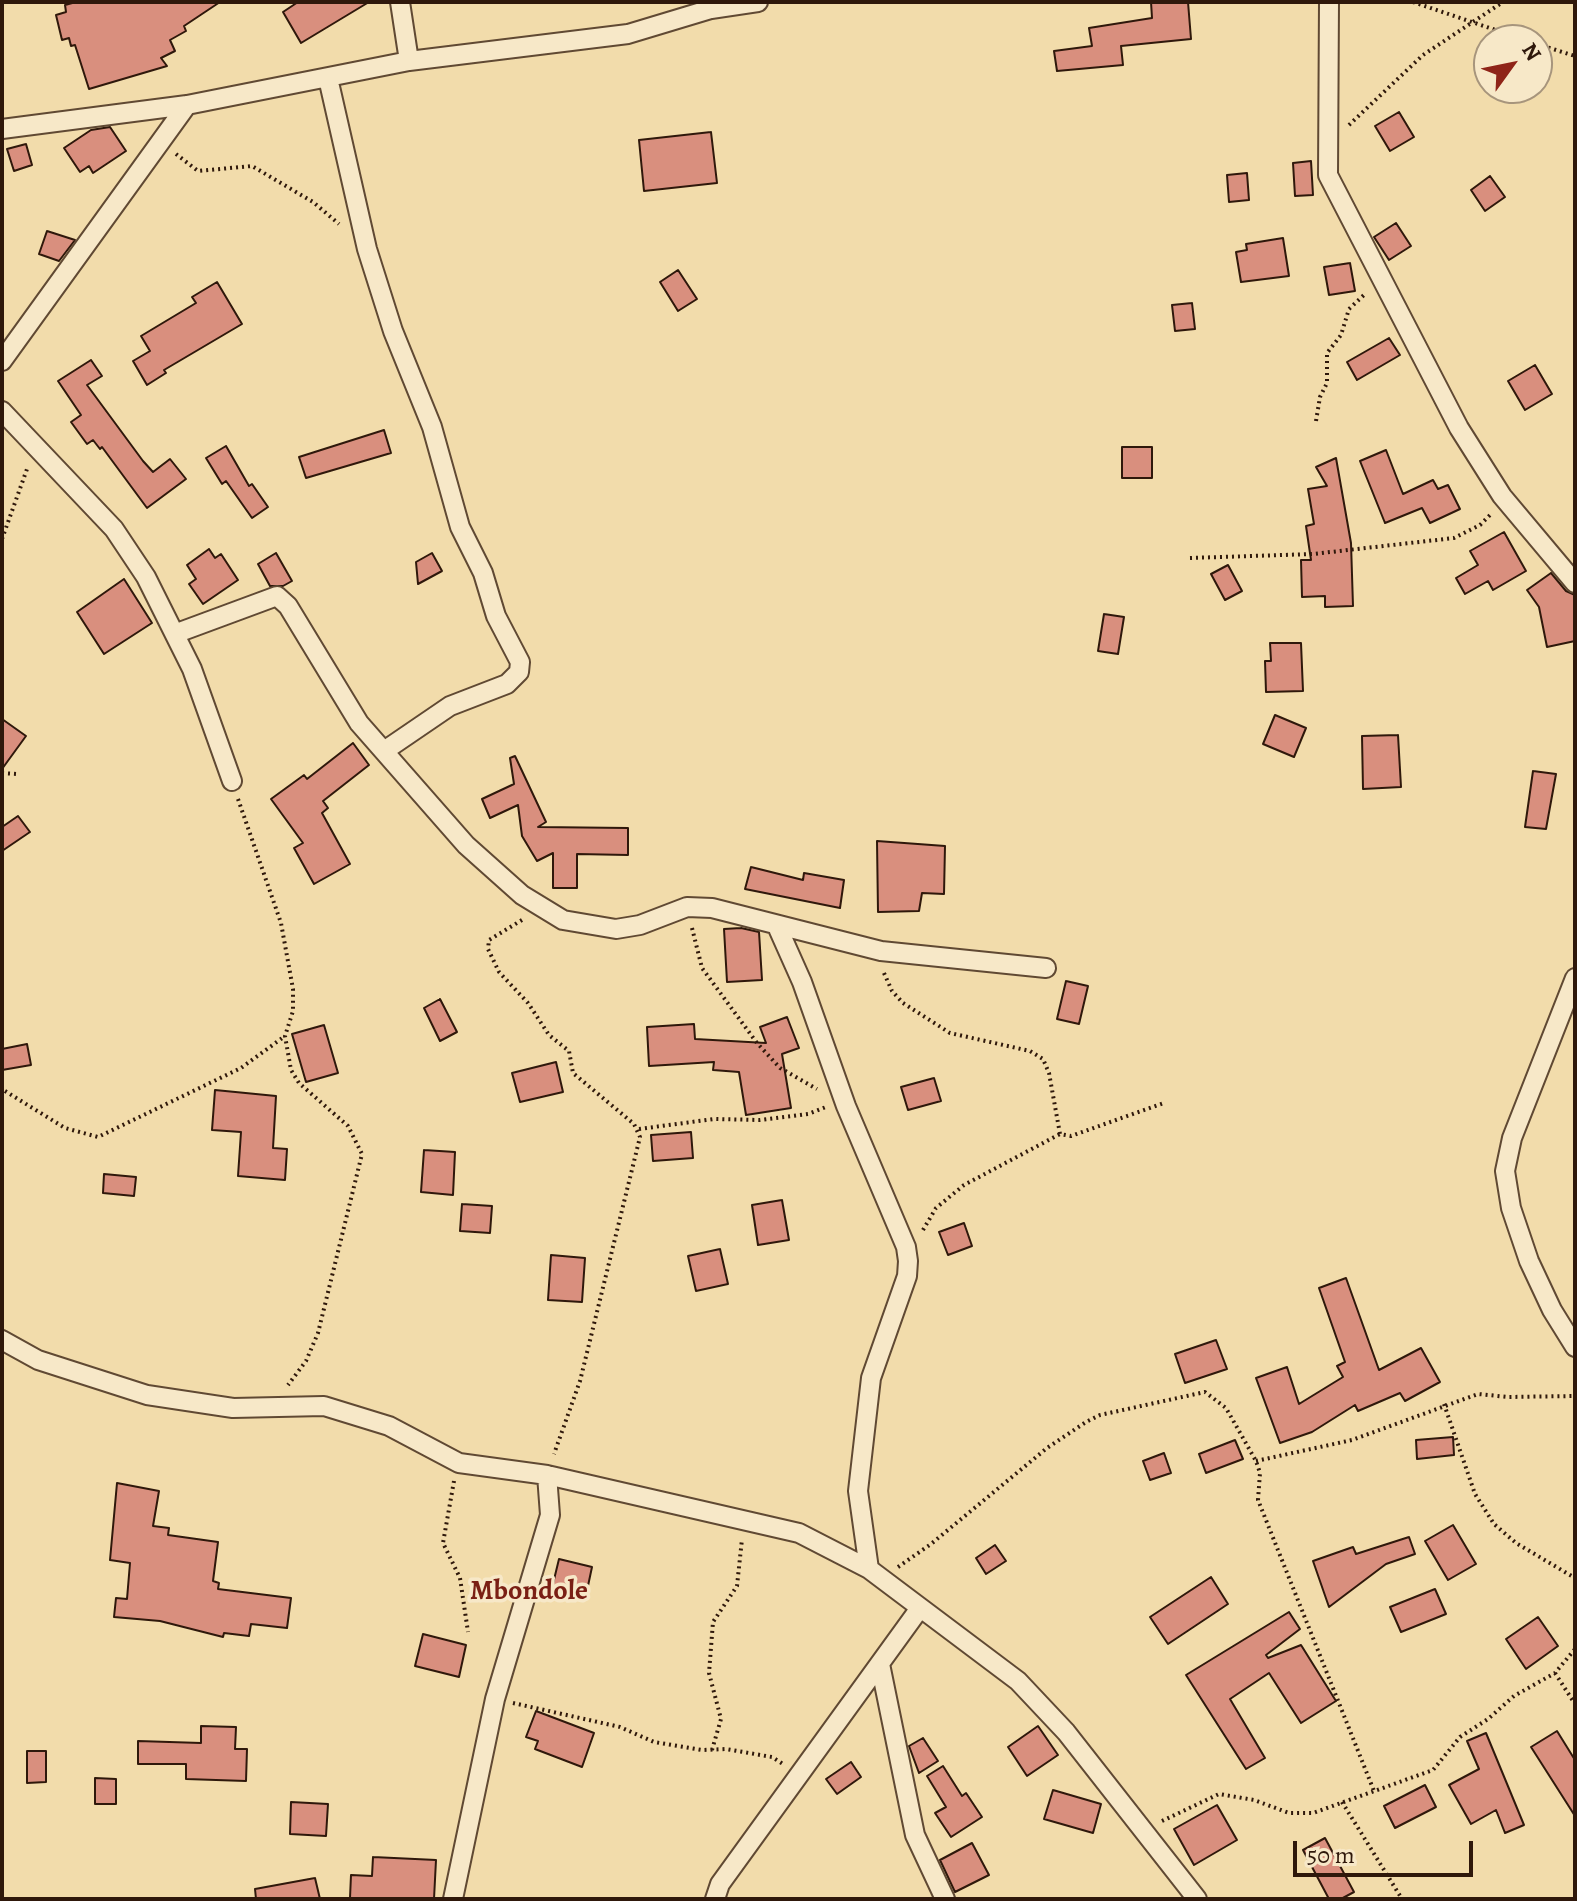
<!DOCTYPE html>
<html>
<head>
<meta charset="utf-8">
<style>
	body { margin:0 }
	#map { position:relative; width:1577px; height:1901px; overflow:hidden; background:#f2dcab; font-family:Alegreya,serif }
	canvas { display:block }
	.frame { position:absolute; inset:0; border:4px solid #2f180b; pointer-events:none }
	.north { position:absolute; left:1473px; top:24px; width:80px; height:80px; box-sizing:border-box; background:#f7e8c8; border:2px solid #a7957c; border-radius:50%; rotate:57deg; font-size:22px; font-weight:700; line-height:32px; text-align:center; color:#2f180b }
	.north::after { content:''; display:block; margin:auto; width:28px; height:36px; background:#8f2418; clip-path:polygon(50% 0,100% 100%,50% 72%,0 100%) }
	.scale { position:absolute; left:1293px; top:1841px; width:180px; height:36px; box-sizing:border-box; border:4px solid #2f180b; border-top:0; padding-left:10px; font-size:24px; line-height:28px; white-space:nowrap; color:#2f180b; -webkit-text-stroke:6px #f7e8c8; paint-order:stroke }
</style>
</head>
<body>
<div id="map">
<canvas width="1577" height="1901"></canvas>
<div class="frame"></div>
<div class="north">N</div>
<div class="scale">50 m</div>
</div>
<script>
const ctx = document.querySelector('canvas').getContext('2d');
ctx.lineJoin = 'round';
function paint(path, color) { ctx.fillStyle = color; ctx.fill(path, 'evenodd'); }
const shape = rows => new Path2D(rows.map(r => 'M' + r).join(''));
function stroke(path, color, width, dash) { ctx.strokeStyle = color; ctx.lineWidth = width; ctx.lineCap = dash ? 'butt' : 'round'; ctx.setLineDash(dash || []); ctx.stroke(path); }
function label(font, color, halo, rows, align = 'center') {
  ctx.font = font + ' Alegreya,serif'; ctx.lineWidth = 7; ctx.setLineDash([]); ctx.textBaseline = 'middle'; ctx.strokeStyle = halo; ctx.fillStyle = color; for (const [text, x, y, turn = 0] of rows) {
    ctx.save(); ctx.translate(x, y); ctx.rotate((+turn || 0) * Math.PI / 180); ctx.textAlign = isNaN(turn) ? turn : align; if (halo) ctx.strokeText(text, 0, 0); ctx.fillText(text, 0, 0); ctx.restore();
  }
}
const building = shape([
	[76,2,220,2,184,26,186,31,170,40,175,51,161,58,167,66,89,89,75,45,71,46,69,38,62,40,56,15,66,12,65,5,76,2],
	[298,2,369,2,301,43,283,12,298,2],
	[1151,2,1188,2,1191,39,1121,46,1123,65,1057,71,1054,51,1092,46,1089,28,1152,18,1151,2],
	[1399,112,1414,137,1390,151,1375,126,1399,112],
	[110,127,126,151,93,173,89,166,80,172,64,148,91,130,110,127],
	[711,132,717,183,644,191,639,140,711,132],
	[26,144,32,165,14,171,7,149,26,144],
	[1311,161,1313,195,1295,196,1293,163,1311,161],
	[1247,173,1249,200,1229,202,1227,175,1247,173],
	[1490,176,1505,197,1485,211,1471,190,1490,176],
	[1396,223,1411,246,1389,260,1374,237,1396,223],
	[47,231,75,240,59,261,39,254,47,231],
	[1283,238,1289,276,1241,282,1236,252,1247,250,1246,244,1283,238],
	[1350,263,1355,291,1329,295,1324,267,1350,263],
	[678,270,697,299,678,311,660,282,678,270],
	[217,282,242,324,164,370,166,373,147,385,133,361,150,351,141,336,196,303,192,297,217,282],
	[1192,303,1195,329,1175,331,1172,305,1192,303],
	[1389,338,1400,355,1357,380,1347,362,1389,338],
	[91,360,102,376,87,385,143,461,153,472,170,459,186,479,147,508,102,447,100,449,93,440,87,444,71,422,81,415,58,381,91,360],
	[1535,365,1552,394,1525,410,1508,381,1535,365],
	[384,430,391,453,306,478,299,457,384,430],
	[226,446,249,486,252,484,268,507,252,518,226,481,222,484,206,458,226,446],
	[1122,447,1152,447,1152,478,1122,478,1122,447],
	[1386,450,1403,494,1433,480,1438,489,1448,485,1460,509,1430,523,1422,508,1385,523,1360,461,1386,450],
	[1336,458,1351,543,1353,606,1325,607,1325,596,1302,597,1301,560,1311,560,1306,526,1314,524,1308,489,1327,486,1316,467,1336,458],
	[1504,532,1526,571,1493,590,1488,581,1465,594,1456,578,1478,565,1470,551,1504,532],
	[209,549,215,558,221,554,238,580,203,604,189,584,196,579,187,565,209,549],
	[276,553,292,581,283,586,270,586,258,564,276,553],
	[432,553,442,571,418,584,416,562,432,553],
	[1228,565,1242,591,1225,600,1211,574,1228,565],
	[1551,573,1566,591,1575,595,1575,641,1547,647,1539,607,1527,590,1551,573],
	[124,579,152,623,104,654,77,612,124,579],
	[1104,614,1124,617,1118,654,1098,651,1104,614],
	[1270,643,1301,643,1303,691,1266,692,1265,661,1271,661,1270,643],
	[1275,715,1306,728,1294,757,1263,744,1275,715],
	[2,719,26,736,2,769,2,719],
	[1398,735,1401,787,1363,789,1362,736,1398,735],
	[353,743,369,765,323,801,328,808,322,813,350,864,314,884,294,848,303,843,271,799,304,775,307,779,353,743],
	[515,756,546,822,538,827,628,828,628,855,577,854,577,888,553,888,553,853,537,861,522,836,518,805,490,818,482,799,514,784,510,758,515,756],
	[1533,771,1556,774,1546,829,1525,827,1533,771],
	[18,816,30,832,2,851,2,827,18,816],
	[877,841,945,846,944,894,922,893,919,911,878,912,877,841],
	[751,867,803,880,804,873,844,880,840,908,745,889,751,867],
	[741,928,759,932,762,980,727,982,724,929,741,928],
	[1066,981,1088,986,1079,1024,1057,1019,1066,981],
	[440,999,457,1032,440,1041,424,1008,440,999],
	[787,1017,799,1048,782,1054,791,1108,746,1115,739,1072,713,1070,714,1062,649,1066,647,1027,694,1024,695,1039,766,1043,760,1027,787,1017],
	[324,1025,338,1073,306,1082,292,1034,324,1025],
	[27,1044,31,1065,2,1070,2,1049,27,1044],
	[556,1062,563,1092,520,1102,512,1073,556,1062],
	[934,1078,941,1101,908,1110,901,1087,934,1078],
	[215,1090,276,1096,273,1148,287,1149,285,1180,238,1176,241,1132,212,1130,215,1090],
	[691,1132,693,1158,653,1161,651,1135,691,1132],
	[424,1150,455,1152,453,1195,421,1192,424,1150],
	[104,1174,136,1177,134,1196,103,1193,104,1174],
	[782,1200,789,1240,758,1245,752,1205,782,1200],
	[462,1204,492,1206,490,1233,460,1231,462,1204],
	[964,1223,972,1246,948,1255,939,1232,964,1223],
	[720,1249,728,1284,696,1291,688,1256,720,1249],
	[551,1255,585,1258,582,1302,548,1300,551,1255],
	[1346,1278,1379,1370,1421,1348,1440,1382,1405,1401,1400,1393,1358,1411,1355,1405,1312,1432,1280,1443,1256,1378,1287,1367,1299,1404,1343,1377,1337,1366,1345,1362,1319,1288,1346,1278],
	[1216,1340,1227,1369,1185,1383,1175,1354,1216,1340],
	[1453,1437,1454,1455,1417,1459,1416,1440,1453,1437],
	[1235,1440,1243,1459,1206,1473,1199,1454,1235,1440],
	[1164,1453,1171,1473,1150,1480,1143,1461,1164,1453],
	[117,1483,159,1491,153,1526,169,1528,168,1535,218,1542,213,1581,219,1583,218,1589,291,1598,287,1628,251,1624,249,1636,224,1633,223,1637,160,1621,114,1617,116,1598,127,1599,130,1563,110,1560,117,1483],
	[1453,1525,1476,1564,1448,1580,1425,1541,1453,1525],
	[1409,1537,1415,1554,1386,1564,1329,1607,1313,1561,1353,1547,1356,1554,1409,1537],
	[995,1545,1006,1561,986,1574,976,1558,995,1545],
	[559,1559,592,1567,585,1600,551,1592,559,1559],
	[1211,1577,1228,1604,1168,1644,1150,1617,1211,1577],
	[1435,1589,1446,1614,1401,1632,1390,1607,1435,1589],
	[1289,1612,1300,1629,1266,1655,1268,1658,1301,1645,1336,1701,1301,1723,1269,1673,1230,1699,1265,1758,1246,1769,1186,1675,1289,1612],
	[1538,1617,1558,1646,1526,1669,1506,1639,1538,1617],
	[423,1634,466,1645,459,1677,415,1666,423,1634],
	[536,1711,594,1733,582,1767,535,1749,538,1741,526,1737,536,1711],
	[201,1726,236,1727,235,1749,247,1749,246,1781,186,1779,186,1764,138,1764,138,1741,201,1743,201,1726],
	[1038,1726,1058,1755,1027,1776,1008,1747,1038,1726],
	[1557,1731,1575,1760,1575,1816,1531,1747,1557,1731],
	[1486,1733,1524,1825,1505,1833,1496,1810,1471,1824,1449,1785,1479,1769,1467,1741,1486,1733],
	[923,1738,938,1761,919,1773,909,1746,923,1738],
	[27,1751,46,1751,46,1782,27,1783,27,1751],
	[851,1762,861,1777,837,1794,826,1779,851,1762],
	[943,1766,962,1796,966,1793,982,1817,951,1837,935,1813,946,1807,927,1776,943,1766],
	[95,1778,116,1779,116,1804,95,1804,95,1778],
	[1425,1785,1436,1807,1395,1828,1384,1806,1425,1785],
	[1053,1790,1101,1804,1093,1833,1044,1819,1053,1790],
	[291,1802,328,1804,326,1836,290,1834,291,1802],
	[1217,1805,1237,1840,1194,1865,1174,1829,1217,1805],
	[1325,1838,1354,1892,1341,1899,1329,1899,1303,1850,1325,1838],
	[972,1843,989,1875,955,1892,940,1860,972,1843],
	[373,1857,436,1860,434,1899,350,1898,351,1875,372,1876,373,1857],
	[315,1878,320,1899,256,1899,255,1889,315,1878]
]);
const path = shape([
	[1413,2,1525,40],
	[1537,44,1575,56],
	[1349,125,1423,55,1503,2],
	[176,154,198,171,252,166,313,202,339,224],
	[1316,421,1320,397,1327,383,1327,353,1341,335,1349,309,1365,294],
	[2,539,27,469],
	[1190,558,1313,554,1454,538,1480,525,1490,515],
	[2,773,17,774],
	[238,799,281,923,293,989,293,1011,285,1036,291,1070,299,1083,348,1126,362,1154,318,1333,306,1361,288,1385],
	[522,920,489,940,488,949,499,972,528,1003,549,1035,569,1051,573,1073,634,1124,640,1137,580,1381,554,1454],
	[692,928,702,968,757,1043,780,1068,817,1089],
	[884,973,892,991,903,1003,950,1033,1030,1051,1043,1059,1049,1073,1060,1134,1071,1136,1164,1103],
	[5,1091,65,1128,98,1137,241,1068,285,1036],
	[639,1129,714,1119,760,1120,808,1114,826,1107],
	[923,1230,936,1208,964,1185,1060,1134],
	[1444,1404,1475,1494,1494,1524,1516,1543,1575,1578],
	[1256,1461,1352,1440,1478,1394,1508,1397,1575,1396],
	[454,1481,443,1543,460,1578,468,1632],
	[898,1567,931,1544,1047,1448,1086,1422,1100,1415,1205,1392,1226,1408,1256,1461,1260,1473,1258,1500,1374,1791],
	[1555,1673,1575,1704],
	[513,1703,620,1727,654,1742,702,1750,726,1749,772,1757,783,1764],
	[712,1750,721,1719,709,1673,713,1622,737,1586,742,1539],
	[1342,1802,1402,1899],
	[1162,1821,1219,1794,1254,1800,1289,1813,1313,1813,1433,1770,1460,1737,1488,1719,1514,1696,1555,1673,1575,1649]
]);
const minor = shape([
	[400,2,409,61],
	[1329,2,1328,175,1459,428,1502,496,1575,583],
	[328,78,367,249,393,331,432,427,460,527,483,573,496,616,520,662,519,672,507,684,450,706,384,751],
	[2,129,187,105,409,61,628,34,711,9,758,2],
	[2,361,187,105],
	[2,411,114,529,146,577,192,669,232,781],
	[177,633,277,596,288,606,359,723,466,845,522,895,563,920,616,929,640,925,687,907,712,908,881,951,1046,968],
	[777,926,802,982,846,1106,906,1247,908,1261,907,1276,871,1378,858,1491,869,1569],
	[1575,978,1512,1138,1505,1171,1511,1208,1529,1261,1552,1310,1575,1347],
	[2,1340,38,1360,147,1395,233,1408,324,1406,389,1426,459,1463,547,1475,799,1533,869,1569,1018,1681,1066,1732,1197,1899],
	[880,1664,915,1835,945,1899],
	[453,1899,495,1699,550,1515,547,1475],
	[715,1899,720,1884,920,1608]
]);
const quarterNames = [
	["Mbondole",529,1592]
];
paint(building, '#d98f7e');
stroke(building, '#2f180b', 2);
stroke(minor, '#604933', 22);
stroke(path, '#2f180b', 4, [2, 4]);
stroke(minor, '#f7e8c8', 18);
label('bold 28px', '#7a1f14', '#f7e8c8', quarterNames);
</script>
</body>
</html>
